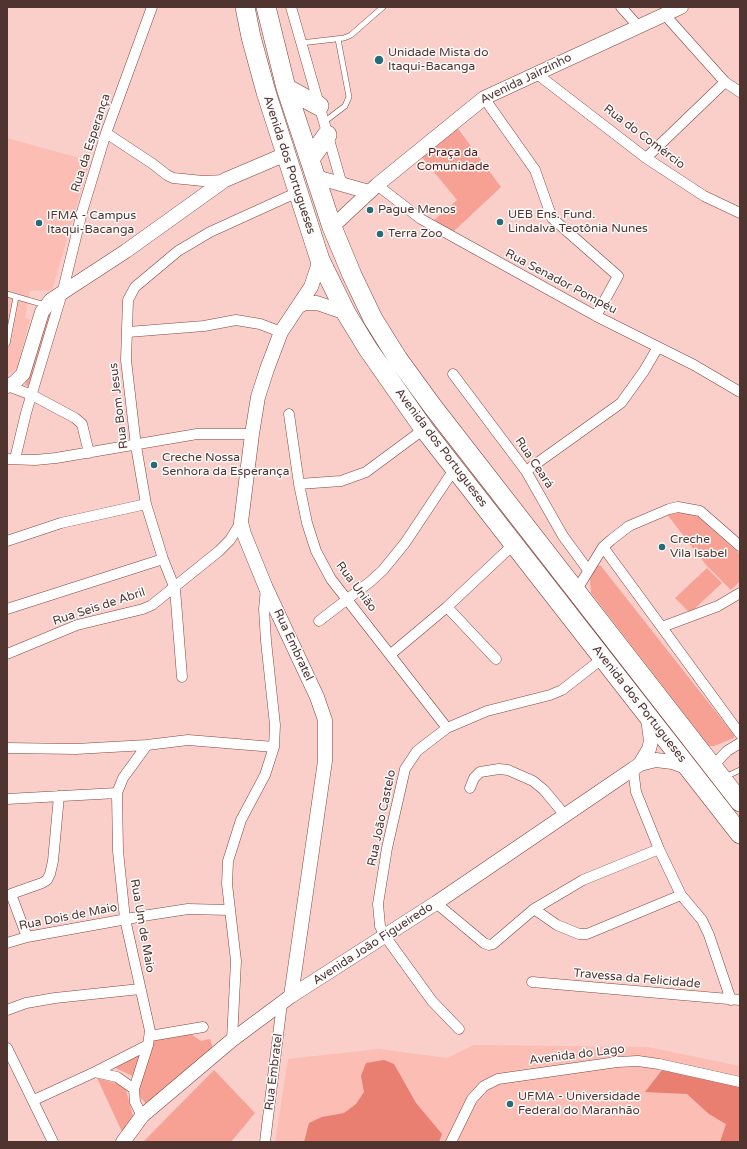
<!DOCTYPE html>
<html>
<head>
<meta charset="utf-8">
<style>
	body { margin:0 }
	#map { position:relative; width:747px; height:1149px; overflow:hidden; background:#facfc9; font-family:"Varela Round",sans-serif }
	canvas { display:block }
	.frame { position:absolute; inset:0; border:8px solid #503430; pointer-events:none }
</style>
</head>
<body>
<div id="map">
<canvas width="747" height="1149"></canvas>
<div class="frame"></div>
</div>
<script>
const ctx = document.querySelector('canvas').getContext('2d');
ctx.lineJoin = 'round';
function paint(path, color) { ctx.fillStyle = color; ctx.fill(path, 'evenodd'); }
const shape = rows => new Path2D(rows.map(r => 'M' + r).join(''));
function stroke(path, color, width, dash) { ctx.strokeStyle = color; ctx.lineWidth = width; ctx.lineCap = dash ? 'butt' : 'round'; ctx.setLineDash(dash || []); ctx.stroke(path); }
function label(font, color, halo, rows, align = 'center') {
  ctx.font = font + ' "Varela Round",sans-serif'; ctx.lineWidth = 3; ctx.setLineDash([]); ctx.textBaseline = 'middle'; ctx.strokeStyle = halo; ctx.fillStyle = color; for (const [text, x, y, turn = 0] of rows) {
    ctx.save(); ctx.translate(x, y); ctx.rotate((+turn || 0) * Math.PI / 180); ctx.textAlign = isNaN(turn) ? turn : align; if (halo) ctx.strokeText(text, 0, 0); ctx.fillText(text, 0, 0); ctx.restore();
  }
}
const built = shape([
	[7,138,90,161,52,290,30,291,25,318,30,319,17,368,7,375],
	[474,1045,648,1047,740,1066,740,1142,275,1142,288,1059,379,1049,447,1058]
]);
const green = shape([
	[456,126,501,187,452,233,432,222,457,200,420,155],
	[53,307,31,387,25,385,47,313],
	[674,510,694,513,740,554,740,581,731,590,706,565,666,513],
	[597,565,601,566,734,735,734,738,714,746,709,746,591,593,590,579],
	[707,568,722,583,690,613,675,598],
	[191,1034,201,1041,210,1039,213,1048,147,1105,139,1096,138,1089,153,1041],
	[137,1053,141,1055,133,1076,117,1069,116,1067],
	[214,1070,255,1113,231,1142,143,1142],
	[97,1078,119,1084,126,1090,133,1116,130,1125,123,1134]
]);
const forest = shape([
	[384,1060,394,1064,416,1103,442,1134,439,1142,304,1142,309,1123,322,1117,344,1113,356,1104,364,1092,361,1076,366,1063],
	[662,1070,740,1087,740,1142,720,1142,726,1124,709,1114,687,1094,645,1092]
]);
const lane = shape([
	[301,43,344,38,351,35,383,7],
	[324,122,345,106,349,97,338,39],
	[7,294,45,305],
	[7,344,16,297],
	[725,777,740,770]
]);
const street = shape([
	[291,7,342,185],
	[621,7,638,26],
	[665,15,725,82,740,92],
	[537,74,646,158,704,196,740,213],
	[484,98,535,170,552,218,618,276,596,316],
	[106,133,153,164,167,175,173,178,203,181,225,180],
	[646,158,725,82],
	[377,185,421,219,596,316,694,365,740,392],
	[128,332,204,326,236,320,260,324,281,332],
	[453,374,526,471,563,536,588,570],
	[8,386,32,395,75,418,82,424,89,453],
	[289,414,299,484,307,523,316,551,331,579,447,728],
	[7,459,35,460,56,458,197,434,252,434],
	[15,459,26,413,63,290,82,212,106,133,152,7],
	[526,471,621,403,644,371,658,347],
	[299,484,341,481,366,472,424,429],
	[7,541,61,523,146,504],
	[603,547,740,734],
	[576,591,603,547,611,540,629,526,669,509,678,507,700,511,740,546],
	[447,607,496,659],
	[7,609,163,559],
	[319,621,371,581,383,570,405,543,455,468],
	[662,627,718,606,740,593],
	[7,654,77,625,143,609,152,605,219,551,230,540,241,522],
	[391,654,447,607,514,544],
	[182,677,175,589,163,559,146,504,136,446,126,360,128,300,135,287,178,251,210,232,298,192],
	[7,748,76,749,147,745,188,740,274,747],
	[713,766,727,751,740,743],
	[633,769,636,792,659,849,681,895,702,920,709,935,731,1000],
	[470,788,474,778,480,772,499,769,508,770,533,781,544,790,564,814],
	[7,799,117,793],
	[436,903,484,943,489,945,493,944,534,909,583,880,659,849],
	[534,909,557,925,579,934,587,934,681,895],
	[27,937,11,894,42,883,47,880,50,874,53,861,59,796],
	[7,943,27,937,149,915,188,909,229,910],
	[532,982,740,1000],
	[7,1010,26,1003,55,998,140,989],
	[459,1029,432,1001,385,936,380,926,378,904,387,848,405,769,417,751,447,728,487,711,550,695,562,690,603,658],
	[150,1036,203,1027],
	[232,1040,236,961,227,884,228,861,241,820,265,775,274,747,275,725,266,641,264,609,266,588],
	[7,1048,53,1142],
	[95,1072,117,1077,134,1089],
	[34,1100,95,1072,148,1045],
	[142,1116,135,1102,134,1089,148,1045,150,1031,125,919,118,851,117,793,123,778,147,745],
	[265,1142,282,1003],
	[451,1142,472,1099,484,1086,498,1079,617,1062,638,1061,659,1064,740,1082]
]);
const secondary = shape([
	[316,177,369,192],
	[332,227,377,185,484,98,681,7],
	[299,306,305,303,317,303,346,313],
	[7,386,14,383,23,374,42,312,51,300,126,251,225,180,286,154],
	[640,764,649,749,651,741,648,718],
	[291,996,325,761,325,720,317,697,266,588,244,534,241,522,252,434,258,397,267,369,281,332,311,287,320,260],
	[123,1142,142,1116,232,1040,291,996,436,903,633,769,640,764,656,760,672,762,689,768]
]);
const highway = shape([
	[245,7,251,37,266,92,320,260,346,313,368,349,424,429,740,834],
	[266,7,286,88,332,227,352,275,373,319,398,359,433,407,740,802],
	[286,88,319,106],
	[310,159,327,135]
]);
const markers = [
	[379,60,5,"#246d78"],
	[370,210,4,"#246d78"],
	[500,222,4,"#246d78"],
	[39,223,4,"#246d78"],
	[380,234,4,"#246d78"],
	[154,465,4,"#246d78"],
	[662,547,4,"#246d78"],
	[510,1104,4,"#246d78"]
];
const poiNames = [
	["Unidade Mista do",388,53],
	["Itaqui-Bacanga",388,67],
	["Pague Menos",378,210],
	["UEB Ens. Fund.",508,215],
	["Lindalva Teotônia Nunes",508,229],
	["IFMA - Campus",47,216],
	["Itaqui-Bacanga",47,230],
	["Terra Zoo",388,234],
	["Creche Nossa",162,458],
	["Senhora da Esperança",162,472],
	["Creche",670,540],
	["Vila Isabel",670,554],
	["UFMA - Universidade",518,1097],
	["Federal do Maranhão",518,1111]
];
const streetNames = [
	["Avenida Jairzinho",526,79,-26],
	["Rua do Comércio",644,137,37],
	["Rua da Esperança",91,143,-72],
	["Avenida dos Portugueses",289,165,72],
	["Rua Senador Pompéu",561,282,28],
	["Rua Bom Jesus",119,406,-97],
	["Avenida dos Portugueses",441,448,53],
	["Rua Ceará",534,463,56],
	["Rua União",356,587,53],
	["Rua Seis de Abril",99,607,-18],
	["Rua Embratel",293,645,65],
	["Avenida dos Portugueses",639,704,52],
	["Rua João Castelo",382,818,-78],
	["Rua Dois de Maio",68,917,-11],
	["Rua Um de Maio",142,926,80],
	["Avenida João Figueiredo",373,944,-33],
	["Travessa da Felicidade",637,979,5],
	["Avenida do Lago",577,1055,-7],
	["Rua Embratel",274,1072,-83]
];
const parkNames = [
	["Praça da",453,153],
	["Comunidade",453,167]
];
paint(built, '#fbbdb4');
paint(green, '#f7a195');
paint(forest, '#e87f71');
stroke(lane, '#81473f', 6);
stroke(street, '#81473f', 11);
stroke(secondary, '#81473f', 15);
stroke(highway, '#81473f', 20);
stroke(lane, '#fff', 5);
stroke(street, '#fff', 10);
stroke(secondary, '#fff', 14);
stroke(highway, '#fff', 19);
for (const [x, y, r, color] of markers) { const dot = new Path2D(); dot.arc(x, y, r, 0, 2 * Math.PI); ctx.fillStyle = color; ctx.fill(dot); stroke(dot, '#fcfcfc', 1.5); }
label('12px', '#503430', '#fcfcfc', poiNames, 'left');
label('12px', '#503430', '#fcfcfc', streetNames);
label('12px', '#571510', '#fcfcfc', parkNames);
</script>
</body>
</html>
